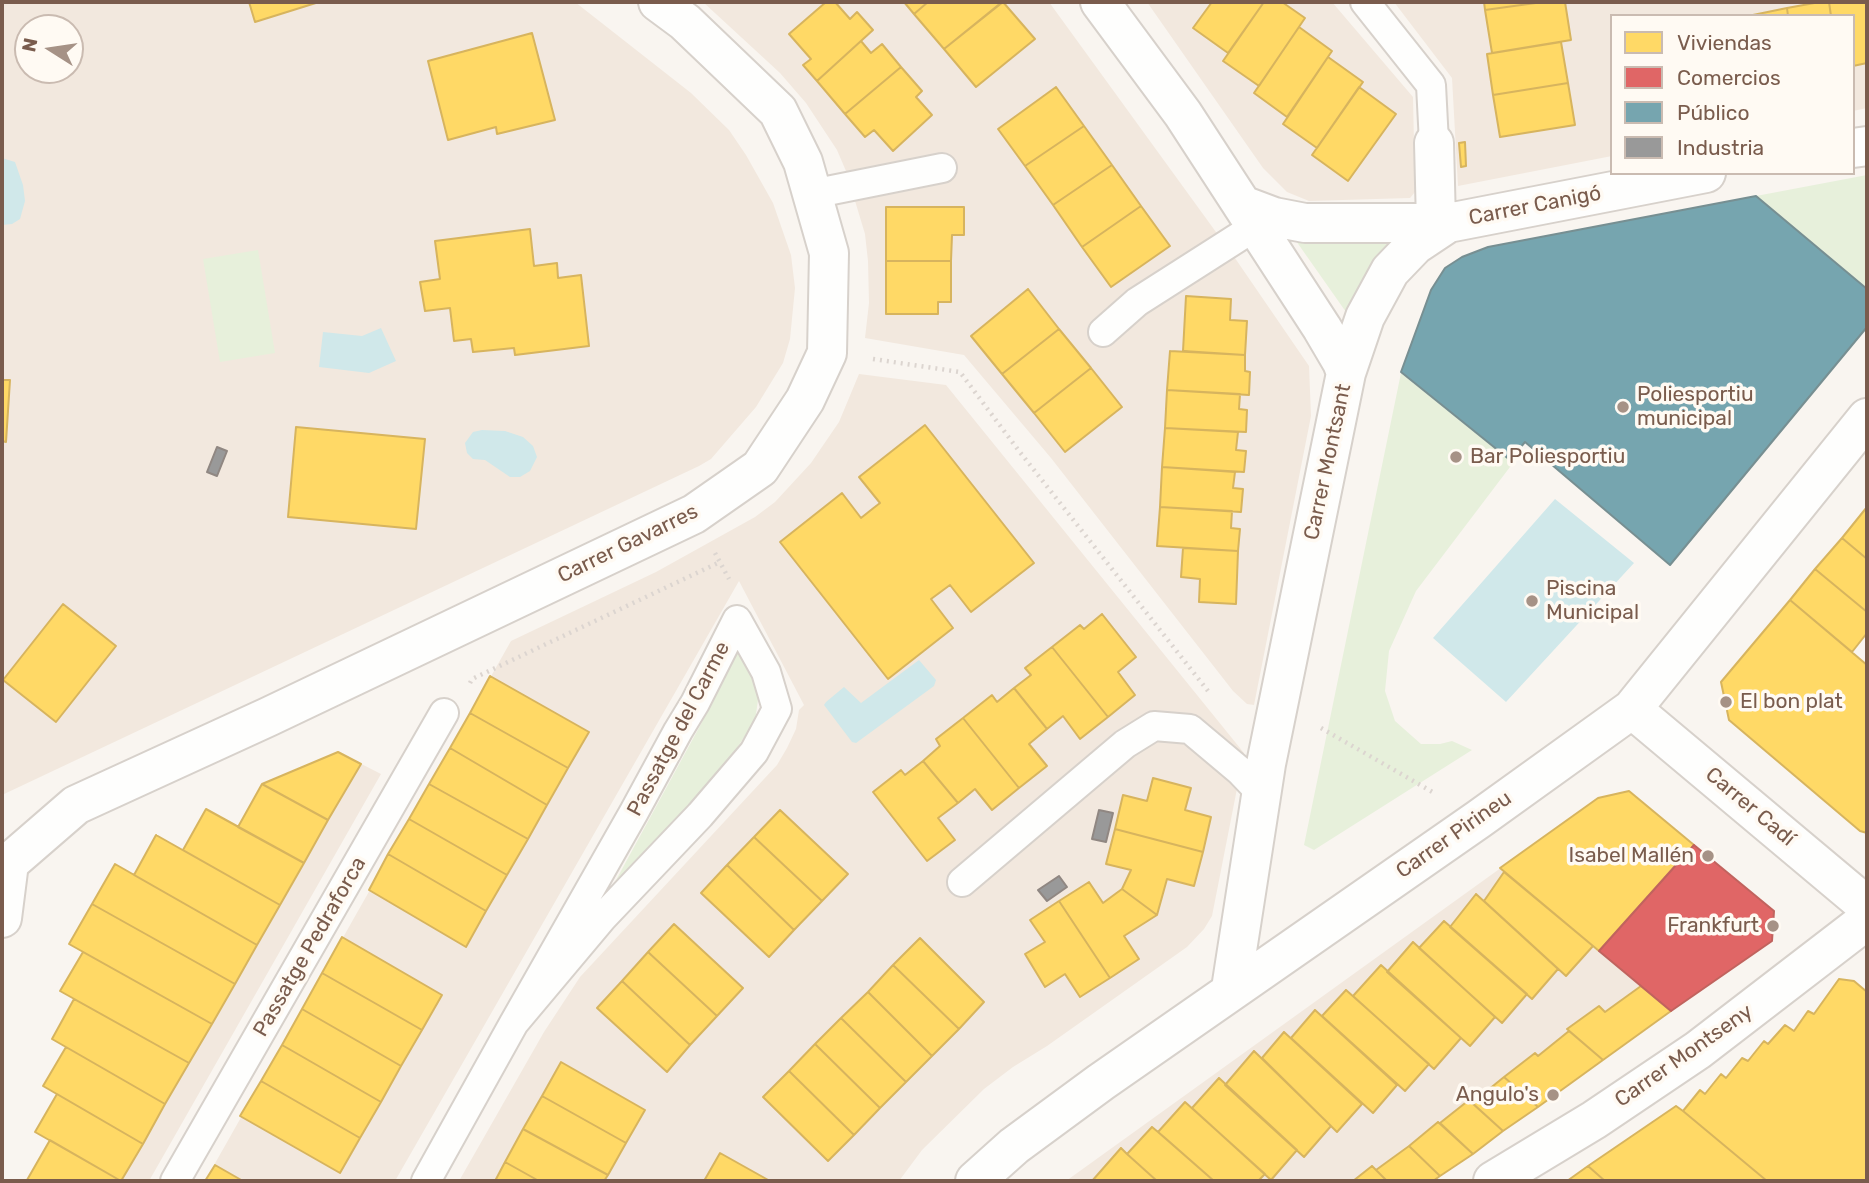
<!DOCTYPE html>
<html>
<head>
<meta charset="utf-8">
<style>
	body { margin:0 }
	#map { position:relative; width:1869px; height:1183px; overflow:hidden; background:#f9f5f0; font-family:Rubik,sans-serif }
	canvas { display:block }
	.frame { position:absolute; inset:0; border:4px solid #7a5c4d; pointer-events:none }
	.legend { position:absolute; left:1610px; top:14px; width:245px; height:161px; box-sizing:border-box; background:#fffaf3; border:2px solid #cabbb1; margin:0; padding:9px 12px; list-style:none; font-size:21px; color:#7a5c4d }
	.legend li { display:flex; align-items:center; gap:14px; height:35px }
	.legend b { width:35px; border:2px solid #cabbb1 }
	.north { position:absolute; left:14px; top:14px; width:70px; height:70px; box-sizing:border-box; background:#fffaf3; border:2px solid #cabbb1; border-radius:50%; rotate:282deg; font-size:19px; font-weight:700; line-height:28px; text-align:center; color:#7a5c4d }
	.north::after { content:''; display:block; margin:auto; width:24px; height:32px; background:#a69286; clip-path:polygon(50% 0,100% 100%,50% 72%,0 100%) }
</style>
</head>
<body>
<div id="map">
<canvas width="1869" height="1183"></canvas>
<div class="frame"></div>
<ul class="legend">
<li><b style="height:19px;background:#ffd966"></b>Viviendas</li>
<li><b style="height:19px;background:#e06666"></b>Comercios</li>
<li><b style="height:19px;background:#76a5af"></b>Público</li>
<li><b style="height:19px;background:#999"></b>Industria</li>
</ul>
<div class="north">N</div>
</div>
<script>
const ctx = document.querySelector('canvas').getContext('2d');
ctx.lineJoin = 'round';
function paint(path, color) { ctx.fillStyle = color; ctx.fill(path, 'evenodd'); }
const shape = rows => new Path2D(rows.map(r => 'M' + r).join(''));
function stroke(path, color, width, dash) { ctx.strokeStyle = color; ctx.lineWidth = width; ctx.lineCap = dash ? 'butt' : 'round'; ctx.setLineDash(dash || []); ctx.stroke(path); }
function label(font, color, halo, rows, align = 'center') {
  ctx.font = font + ' Rubik,sans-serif'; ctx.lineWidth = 7; ctx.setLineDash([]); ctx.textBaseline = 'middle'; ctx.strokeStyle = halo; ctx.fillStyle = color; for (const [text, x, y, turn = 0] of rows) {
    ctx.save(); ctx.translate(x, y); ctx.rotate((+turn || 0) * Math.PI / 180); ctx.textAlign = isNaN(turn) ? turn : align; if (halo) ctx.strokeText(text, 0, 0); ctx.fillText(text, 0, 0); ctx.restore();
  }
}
const residential = shape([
	[2,2,575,2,691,93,729,130,746,155,773,203,791,255,795,288,790,339,783,363,756,407,711,459,699,466,2,795],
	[28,28,70,28,70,70,28,70],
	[703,2,1049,2,1237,261,1309,366,1311,416,1254,705,1247,704,1233,691,1051,458,964,355,865,338,869,303,868,261,865,234,846,171,837,150,806,103,780,73],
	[1147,2,1332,2,1413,97,1415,192,1410,198,1309,201,1287,192,1263,168],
	[1394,2,1867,2,1867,108,1853,111,1853,16,1612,16,1612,156,1458,186,1452,78],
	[859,374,946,385,1244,753,1212,916,1204,929,1187,947,1047,1046,1013,1067,984,1089,922,1150,899,1181,459,1181,544,1032,580,977,777,765,787,748,796,729,799,710,804,705,739,581,395,1181,205,1181,511,641,656,572,755,517,775,502,811,463,839,422],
	[338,752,381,774,149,1181,27,1180,50,1141,57,1095,43,1086,66,1047,52,1039,74,999,60,991,83,952,69,944,115,864,134,875,156,835,183,850,206,809,238,827,262,784],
	[1629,791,1774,911,1772,941,1671,1011,1641,986,1605,1012,1599,1006,1568,1029,1569,1031,1538,1056,1535,1053,1472,1103,1469,1100,1440,1123,1438,1122,1376,1170,1372,1166,1353,1181,1066,1181,1598,798]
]);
const green = shape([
	[1867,175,1867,289,1756,196],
	[1294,238,1400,238,1365,281,1346,312],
	[258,250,275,353,220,362,203,259],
	[1401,373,1513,463,1416,591,1389,651,1385,691,1395,721,1421,744,1440,744,1452,741,1472,750,1314,850,1304,845],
	[738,650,759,693,755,721,733,754,688,806,615,882,701,724]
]);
const water = shape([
	[2,158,15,162,23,185,25,201,20,219,12,224,2,225],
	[381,328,396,361,369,373,319,367,323,332,362,336],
	[482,430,505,431,523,437,533,446,537,457,530,471,520,477,510,477,485,460,473,459,467,453,465,443,473,432],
	[1555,499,1634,563,1506,702,1433,638],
	[919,660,936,680,934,686,856,743,852,742,824,705,826,702,844,687,861,703]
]);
const homes = shape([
	[249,2,319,2,255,22,249,2],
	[826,2,835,2,850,19,857,12,873,30,817,81,803,65,811,59,789,34,826,2],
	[904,2,928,2,914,14,904,2],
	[928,2,1002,2,944,49,914,14,928,2],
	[1003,2,1035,39,976,87,944,49,1003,2],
	[1212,2,1264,2,1228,53,1193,28,1212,2],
	[1264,2,1282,2,1305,18,1259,86,1223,61,1264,2],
	[1484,2,1543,2,1485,10,1484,2],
	[1543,2,1565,2,1571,40,1492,53,1485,10,1543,2],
	[1820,2,1829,2,1831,16,1788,16,1787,8,1820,2],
	[1829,2,1867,2,1867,63,1853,66,1853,16,1831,16,1829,2],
	[1787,8,1788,16,1748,16,1787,8],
	[1299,27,1332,51,1287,117,1254,93,1299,27],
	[532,33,555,120,497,134,496,127,448,140,428,61,532,33],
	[861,41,871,53,882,44,901,67,845,114,817,81,861,41],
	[1561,42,1568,83,1493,95,1487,54,1561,42],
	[1328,57,1363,82,1317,148,1283,124,1328,57],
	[901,67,922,91,916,97,932,115,893,151,874,130,865,137,845,114,901,67],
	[1568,83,1575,125,1500,137,1493,95,1568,83],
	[1056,87,1084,126,1025,166,998,129,1056,87],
	[1359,87,1396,114,1348,181,1312,155,1359,87],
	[1084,126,1112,165,1053,205,1025,166,1084,126],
	[1465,142,1466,166,1461,167,1459,143,1465,142],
	[1112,165,1141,206,1082,247,1053,205,1112,165],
	[1141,206,1170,246,1111,287,1082,247,1141,206],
	[886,207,964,207,964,235,952,235,951,261,886,261,886,207],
	[530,229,534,266,557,263,558,278,581,275,589,346,515,355,514,348,473,352,471,339,454,341,450,308,425,311,420,282,440,279,435,241,530,229],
	[886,261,951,261,951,302,938,302,938,314,886,314,886,261],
	[1028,289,1059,329,1002,374,971,336,1028,289],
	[1186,296,1231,299,1230,320,1247,321,1245,355,1183,351,1186,296],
	[1059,329,1091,368,1034,413,1002,374,1059,329],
	[1170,351,1245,355,1245,371,1250,372,1249,395,1167,390,1170,351],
	[1091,368,1122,407,1065,452,1034,413,1091,368],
	[2,380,10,380,6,442,2,441,2,380],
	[1167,390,1240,394,1239,409,1247,410,1246,432,1165,428,1167,390],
	[925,425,1034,563,971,612,950,585,931,599,953,628,888,679,780,542,842,493,861,518,871,510,880,503,859,477,925,425],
	[296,427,425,439,416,529,288,517,296,427],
	[1165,428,1238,432,1236,450,1246,451,1244,472,1162,467,1165,428],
	[1162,467,1235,472,1233,488,1243,489,1241,512,1160,507,1162,467],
	[1160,507,1232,511,1231,528,1240,529,1238,551,1157,546,1160,507],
	[1867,507,1867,559,1842,538,1867,507],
	[1842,538,1867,559,1867,612,1815,569,1842,538],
	[1183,548,1238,551,1236,604,1199,602,1200,579,1181,577,1183,548],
	[1815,569,1867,612,1867,633,1852,652,1790,600,1815,569],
	[1790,600,1867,665,1867,833,1860,831,1729,720,1721,682,1790,600],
	[63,604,116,646,56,722,3,680,63,604],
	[1102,614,1136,657,1118,672,1135,695,1108,717,1052,647,1080,625,1084,629,1102,614],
	[1052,647,1108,717,1080,739,1063,716,1047,729,1014,688,1031,675,1025,668,1052,647],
	[490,676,589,732,568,768,470,713,490,676],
	[1014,688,1047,729,1029,744,1047,766,1019,788,963,718,992,695,997,702,1014,688],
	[470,713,568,768,547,805,450,748,470,713],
	[963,718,1019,788,992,810,975,789,958,803,923,761,940,746,936,739,963,718],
	[450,748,547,805,528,839,429,784,450,748],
	[338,752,361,764,328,820,262,784,338,752],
	[923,761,958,803,938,818,955,840,927,861,873,792,901,770,905,775,923,761],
	[1153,778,1191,788,1185,810,1211,817,1203,852,1115,829,1123,795,1147,801,1153,778],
	[262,784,328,820,304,863,238,827,262,784],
	[429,784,528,839,507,875,409,819,429,784],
	[1629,791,1694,845,1599,951,1500,868,1598,798,1629,791],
	[206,809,304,863,280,905,183,850,206,809],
	[780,810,848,874,822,901,754,837,780,810],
	[409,819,507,875,486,911,388,854,409,819],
	[1115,829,1203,852,1194,886,1167,879,1157,915,1122,889,1131,870,1106,864,1115,829],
	[156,835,280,905,257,945,134,875,156,835],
	[754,837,822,901,794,930,727,865,754,837],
	[388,854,486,911,466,947,369,890,388,854],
	[115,864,257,945,235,984,92,904,115,864],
	[727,865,794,930,769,957,701,893,727,865],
	[1504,872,1593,946,1566,976,1484,901,1504,872],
	[1089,882,1103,903,1122,889,1157,915,1124,936,1139,959,1110,978,1059,901,1089,882],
	[1476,894,1558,969,1532,999,1450,927,1476,894],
	[1059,901,1110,978,1080,997,1065,974,1045,987,1025,954,1045,942,1030,920,1059,901],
	[92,904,235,984,212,1024,69,944,92,904],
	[1444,921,1527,994,1502,1023,1419,948,1444,921],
	[674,924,743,988,717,1016,648,952,674,924],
	[342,937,442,995,422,1030,322,973,342,937],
	[920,938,984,1002,959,1029,893,965,920,938],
	[1413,942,1495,1017,1470,1046,1387,972,1413,942],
	[83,952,212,1024,189,1063,60,991,83,952],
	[648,952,717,1016,690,1045,622,981,648,952],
	[893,965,959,1029,932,1056,868,992,893,965],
	[1381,965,1461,1038,1434,1069,1353,996,1381,965],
	[322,973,422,1030,401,1066,302,1009,322,973],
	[1839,979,1854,981,1867,992,1867,1181,1767,1181,1683,1111,1700,1090,1705,1094,1721,1074,1726,1078,1742,1058,1748,1061,1764,1041,1768,1044,1785,1025,1794,1031,1808,1011,1814,1014,1839,979],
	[622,981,690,1045,667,1072,597,1008,622,981],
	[1641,986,1671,1011,1603,1060,1567,1029,1599,1006,1605,1012,1641,986],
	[1346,990,1429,1064,1405,1091,1322,1016,1346,990],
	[868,992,932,1056,906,1082,841,1018,868,992],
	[74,999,189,1063,165,1104,52,1039,74,999],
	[302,1009,401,1066,381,1102,282,1045,302,1009],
	[1315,1010,1397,1085,1373,1113,1291,1038,1315,1010],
	[841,1018,906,1082,880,1108,815,1044,841,1018],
	[1569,1031,1603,1060,1538,1107,1504,1077,1535,1053,1538,1056,1569,1031],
	[1284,1032,1362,1104,1337,1132,1262,1058,1284,1032],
	[815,1044,880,1108,854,1135,789,1071,815,1044],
	[282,1045,381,1102,360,1138,261,1081,282,1045],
	[66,1047,165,1104,143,1144,43,1086,66,1047],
	[1254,1051,1331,1126,1304,1157,1225,1085,1254,1051],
	[561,1062,645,1110,626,1143,542,1096,561,1062],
	[789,1071,854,1135,828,1161,763,1097,789,1071],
	[1504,1077,1538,1107,1503,1131,1472,1103,1504,1077],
	[1219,1078,1297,1150,1271,1180,1192,1108,1219,1078],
	[261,1081,360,1138,340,1173,240,1116,261,1081],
	[57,1094,143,1144,121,1181,35,1132,57,1094],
	[542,1096,626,1143,608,1175,523,1129,542,1096],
	[1469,1100,1503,1131,1473,1154,1440,1123,1469,1100],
	[1185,1102,1265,1174,1258,1181,1214,1181,1158,1132,1185,1102],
	[1676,1106,1683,1111,1767,1181,1605,1181,1588,1166,1676,1106],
	[1438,1122,1473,1154,1440,1176,1409,1146,1438,1122],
	[1152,1127,1164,1137,1214,1181,1157,1181,1127,1154,1152,1127],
	[523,1129,608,1175,604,1181,539,1181,505,1162,523,1129],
	[50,1140,121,1181,29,1181,27,1180,50,1140],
	[1409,1146,1440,1176,1433,1181,1387,1181,1376,1170,1409,1146],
	[1121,1148,1127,1154,1157,1181,1092,1181,1121,1148],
	[720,1153,770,1181,704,1181,720,1153],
	[505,1162,539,1181,495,1181,505,1162],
	[215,1165,243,1181,205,1181,215,1165],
	[1372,1166,1387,1181,1353,1181,1372,1166],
	[1588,1166,1605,1181,1567,1181,1588,1166]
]);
const shops = shape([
	[1694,845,1774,911,1772,941,1671,1011,1599,951,1694,845]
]);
const public = shape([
	[1756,196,1867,289,1867,327,1670,565,1525,442,1510,460,1401,372,1431,290,1445,268,1462,257,1488,247,1756,196]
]);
const industry = shape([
	[217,447,227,451,217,476,207,472,217,447],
	[1099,810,1113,813,1106,842,1092,839,1099,810],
	[1059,876,1067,887,1047,901,1038,890,1059,876]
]);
const path = shape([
	[873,359,960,372,1019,451,1208,691],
	[715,553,729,579],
	[470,683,472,679,720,562],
	[1321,728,1436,794]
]);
const service = shape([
	[1365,2,1431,85,1434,143],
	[812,194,942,168],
	[1103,332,1137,302,1256,226],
	[962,882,1125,744,1154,726,1190,729,1240,771,1261,793],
	[175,1181,444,713],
	[426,1181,514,1023,634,812,678,731,695,703,737,620,766,672,777,709,754,752,700,815,603,917,514,1023]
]);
const minor = shape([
	[1100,2,1183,114,1322,328,1342,362,1346,373],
	[1434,143,1436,223],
	[1853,148,1867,146],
	[1242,205,1274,217,1305,223,1448,223],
	[1632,709,1867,906],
	[9,863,76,805,268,717,694,514,760,468,805,400,827,353,829,253,803,162,778,111,685,22,658,2],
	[2,918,9,863],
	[1231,989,1266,764,1346,373,1365,317,1390,271,1415,245,1448,223,1706,173],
	[975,1181,1014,1146,1101,1082,1479,819,1632,709,1867,418],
	[1493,1181,1594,1120,1698,1050,1867,920]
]);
const markers = [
	[1623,407,7,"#a69286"],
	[1456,457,7,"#a69286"],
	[1532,601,7,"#a69286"],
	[1726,702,7,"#a69286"],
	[1708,856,7,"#a69286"],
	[1773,926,7,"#a69286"],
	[1553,1095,7,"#a69286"]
];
const streetNames = [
	["Carrer Canigó",1535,206,-11],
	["Carrer Montsant",1328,462,-78],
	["Carrer Gavarres",628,544,-26],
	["Passatge del Carme",679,729,-62],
	["Carrer Cadí",1750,807,40],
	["Carrer Pirineu",1454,835,-35],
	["Passatge Pedraforca",310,947,-60],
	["Carrer Montseny",1684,1056,-35]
];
const poiNames = [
	["Poliesportiu",1637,395],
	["municipal",1637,419],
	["Bar Poliesportiu",1470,457],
	["Piscina",1546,589],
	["Municipal",1546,613],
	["El bon plat",1740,702],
	["Isabel Mallén",1694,856,"right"],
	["Frankfurt",1759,926,"right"],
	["Angulo's",1539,1095,"right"]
];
paint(residential, '#f2e8de');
paint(green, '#e7f0db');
paint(water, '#d0e8ea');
paint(homes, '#ffd966');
stroke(homes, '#d7b45e', 2);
paint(shops, '#e06666');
stroke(shops, '#c1635e', 2);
paint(public, '#76a5af');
stroke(public, '#778f92', 2);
paint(industry, '#999');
stroke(industry, '#908782', 2);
stroke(service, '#d7d1cb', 32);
stroke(minor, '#d7d1cb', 42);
stroke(path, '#dcd5d0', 4.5, [2, 5]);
stroke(service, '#fefefd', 28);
stroke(minor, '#fefefd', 38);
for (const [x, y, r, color] of markers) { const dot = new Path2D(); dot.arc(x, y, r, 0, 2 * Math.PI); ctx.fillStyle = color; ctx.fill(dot); stroke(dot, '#fffaf3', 2.5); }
label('21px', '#7a5c4d', '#fffaf3', streetNames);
label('21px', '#7a5c4d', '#fffaf3', poiNames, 'left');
</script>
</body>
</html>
